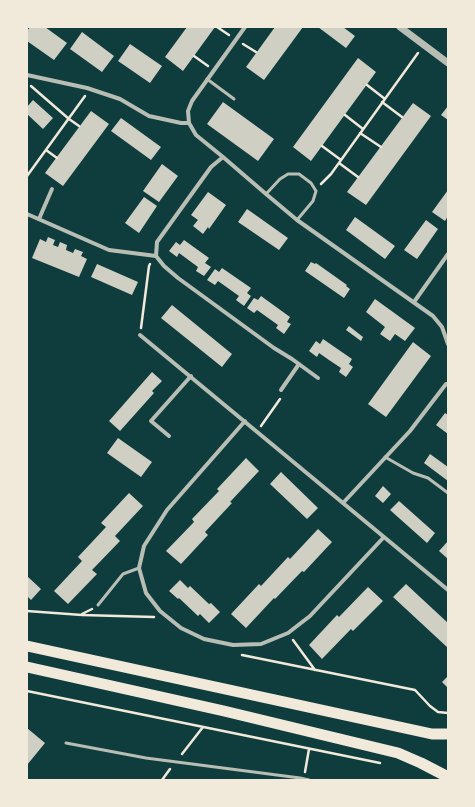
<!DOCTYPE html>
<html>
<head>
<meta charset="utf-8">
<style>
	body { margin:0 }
	#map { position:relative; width:475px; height:807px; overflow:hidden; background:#0f3d3e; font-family:Barlow,sans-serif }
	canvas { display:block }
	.frame { position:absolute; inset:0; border:28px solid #f1e9da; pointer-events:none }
</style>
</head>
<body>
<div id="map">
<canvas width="475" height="807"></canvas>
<div class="frame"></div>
</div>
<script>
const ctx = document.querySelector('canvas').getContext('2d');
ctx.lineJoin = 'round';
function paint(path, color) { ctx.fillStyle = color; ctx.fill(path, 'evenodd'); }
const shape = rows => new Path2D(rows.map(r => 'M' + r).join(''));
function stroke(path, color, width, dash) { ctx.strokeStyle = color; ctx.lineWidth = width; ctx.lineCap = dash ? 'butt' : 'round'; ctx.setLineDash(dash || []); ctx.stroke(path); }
const building = shape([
	[30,27,45,27,67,43,54,60,27,41,27,31],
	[187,27,215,27,183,71,165,57],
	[275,27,303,27,264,80,246,67],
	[318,27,343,27,355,36,346,48],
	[82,32,114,56,102,72,70,49],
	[130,44,162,66,150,83,118,61],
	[358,58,376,72,311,161,293,147],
	[33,100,53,118,43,129,27,114,27,107],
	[223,102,274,139,258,161,207,124],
	[413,103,431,116,366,205,347,192],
	[448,106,448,120,441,115],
	[91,111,109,124,63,186,45,173],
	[121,118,161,147,151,160,111,131],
	[162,164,178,176,159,202,143,191],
	[448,190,448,216,445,221,432,212],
	[208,192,226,205,209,229,208,227,203,234,193,226,198,220,191,215],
	[144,197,157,206,139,233,125,223],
	[247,209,288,238,279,250,238,222],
	[355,217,395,246,385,259,346,230],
	[426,220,438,229,417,259,404,250],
	[48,237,55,240,53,245,58,247,60,242,67,245,66,250,73,253,75,249,83,252,81,256,87,259,79,277,32,258,40,239,46,242],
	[184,240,209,258,205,263,211,267,204,276,196,271,198,267,179,253,177,257,169,251,176,242,180,245],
	[311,262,315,264,316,263,347,285,346,286,350,289,344,298,305,271],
	[97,264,138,282,132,295,91,277],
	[222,268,251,288,247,293,251,296,244,306,236,300,239,296,218,281,215,285,207,280,215,269,219,272],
	[261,296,290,317,287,322,291,324,284,334,276,328,278,325,257,310,254,313,247,308,254,298,258,300],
	[375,299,415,328,405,341,395,334,390,341,380,334,385,327,366,312],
	[172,305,232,354,222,367,161,318],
	[349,326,363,337,361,341,346,330],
	[323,339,352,359,349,364,353,367,346,377,339,372,341,368,329,360,319,353,317,357,309,351,316,341,320,344],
	[413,342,431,356,386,417,368,404],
	[152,372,162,381,152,391,154,393,120,431,109,421],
	[445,413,448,415,448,434,436,425],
	[118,438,152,462,141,477,107,453],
	[430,454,448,467,448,481,424,463],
	[246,458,259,471,230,502,232,503,205,532,208,535,181,564,166,551,194,522,192,519,219,491,217,489],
	[281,472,318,508,307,519,270,484],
	[383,486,391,494,383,503,375,496],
	[129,493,143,506,115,536,120,541,92,570,97,574,68,604,54,591,82,561,78,557,106,527,101,523],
	[399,501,435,533,427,543,390,510],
	[318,529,332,542,304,572,302,571,275,599,274,598,246,628,231,614,259,584,261,586,288,557,290,559],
	[448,541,448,559,439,551],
	[27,576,41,589,31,600,27,596],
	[180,580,188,588,190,586,209,604,211,603,220,612,209,623,200,614,198,616,179,598,178,599,169,591],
	[406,584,448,623,448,648,393,597],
	[368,587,383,601,353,631,351,629,322,659,309,645,337,615,339,617],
	[448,676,448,688,442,682],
	[27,728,45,743,27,765]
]);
const path = shape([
	[217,27,229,35],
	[243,44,256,52],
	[194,56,208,66],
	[367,85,385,99],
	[31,86,69,119,79,126],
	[382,102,402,117],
	[345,115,363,129],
	[360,133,381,147],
	[322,146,341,160],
	[46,150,57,158],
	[339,163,358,177],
	[27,176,85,96],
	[321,184,331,174,418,53],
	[141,328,149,266,150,264],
	[261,426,280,399],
	[27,611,82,615,154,617],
	[82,614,92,609],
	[293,640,315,670],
	[242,655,415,690,430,706,438,712,448,713],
	[27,691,380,763],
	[182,754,203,727],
	[305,772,309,749],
	[162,780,170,769]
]);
const service = shape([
	[207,79,234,99],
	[266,194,280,179,288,174,299,174,311,183,316,191,313,201,297,220],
	[385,457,413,473,428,478,448,493],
	[98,605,123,574,139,568],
	[66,743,146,758,300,778,309,780]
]);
const minor = shape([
	[245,27,192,101,188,111,189,123,196,135,223,157,266,194,297,220,433,316,442,327,448,344],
	[27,75,87,88,120,99,149,116,181,123,189,123],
	[223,157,211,167,157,242,156,256,164,266,178,278,274,348,292,359,318,378],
	[27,214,109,250,156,256],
	[39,219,52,189],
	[414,302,448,254],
	[140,335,448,590],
	[281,390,299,364],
	[245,421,167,510,144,546,139,568,146,593,160,611,181,628,204,639,233,645,261,644,288,633,310,616,384,537],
	[169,436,151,421,191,376],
	[343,503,410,431,446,384,448,384]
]);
const tertiary = shape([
	[400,27,448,63]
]);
const trunk = shape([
	[27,646,432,734,448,734],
	[27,667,224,711,398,753,421,763,448,777]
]);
paint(building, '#cfcfc3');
stroke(path, '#f1e9da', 2.5);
stroke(service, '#b8beb3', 3);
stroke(minor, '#b8beb3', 4);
stroke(tertiary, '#b8beb3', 7);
stroke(trunk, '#f1e9da', 11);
</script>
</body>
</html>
